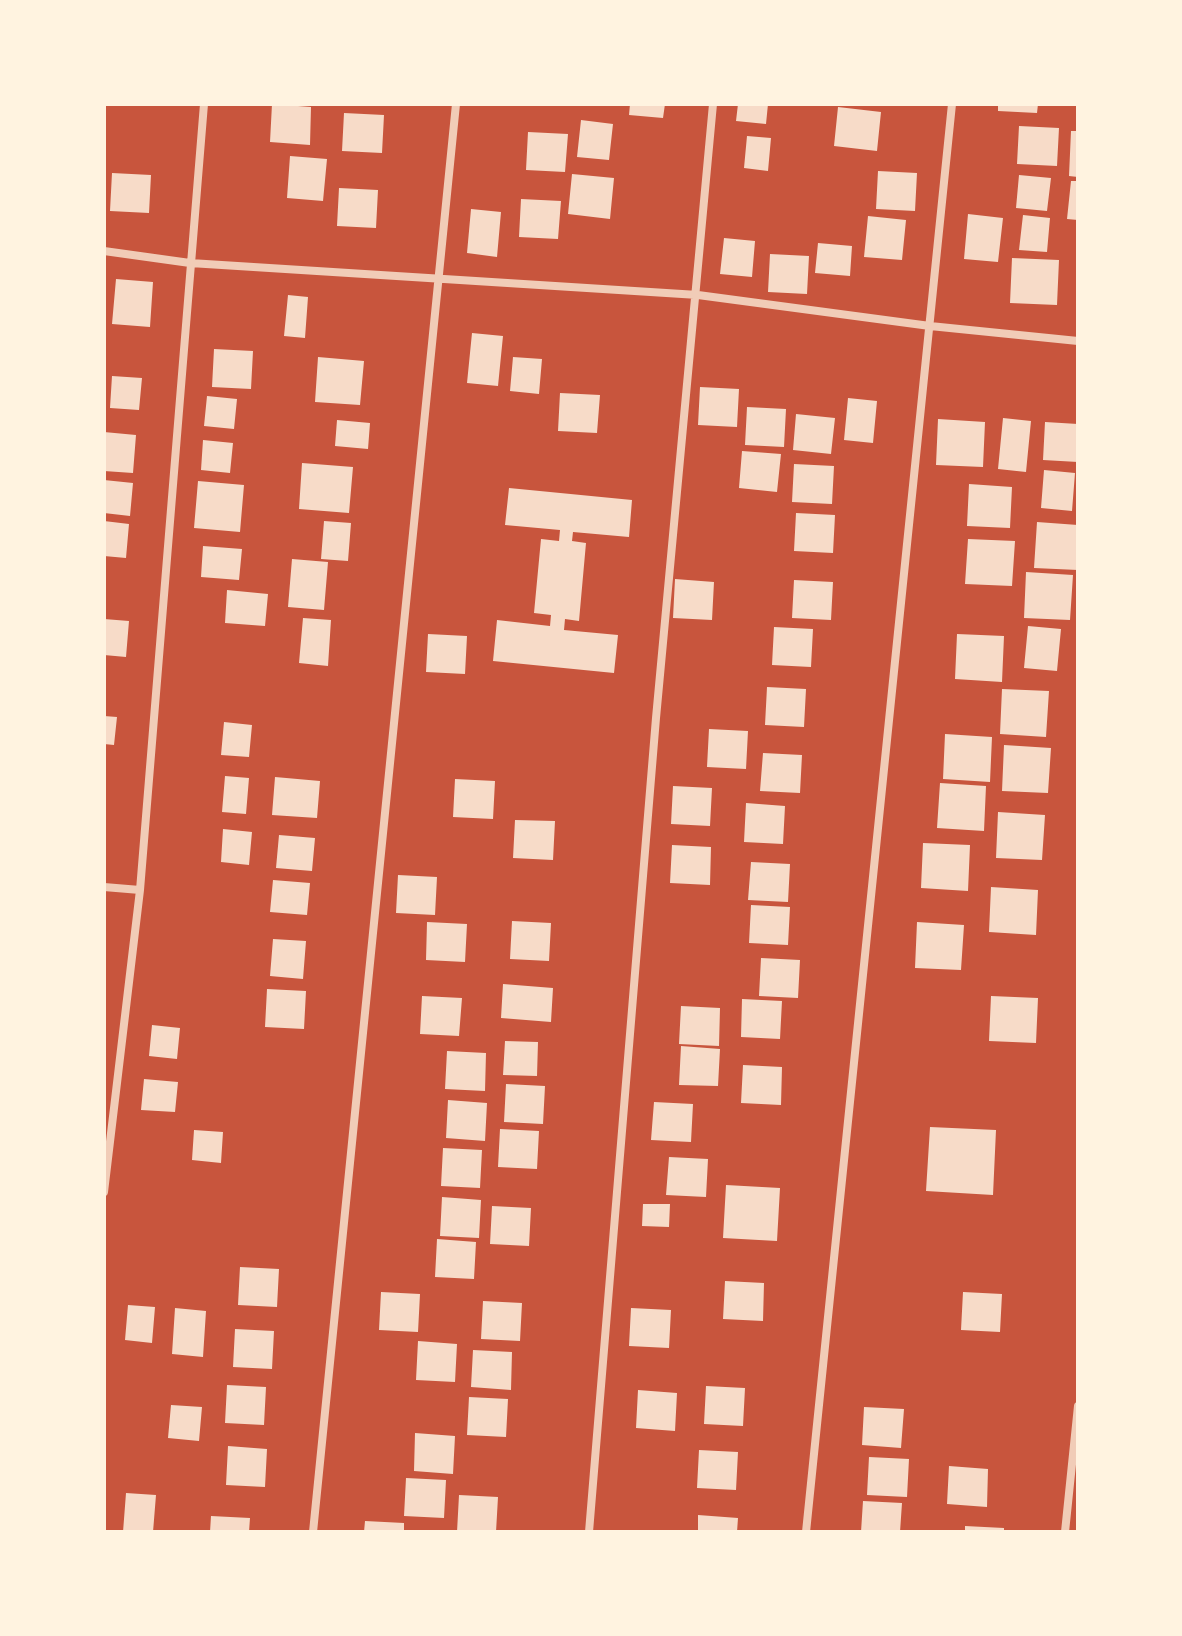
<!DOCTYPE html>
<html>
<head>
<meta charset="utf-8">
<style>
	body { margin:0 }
	#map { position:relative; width:1182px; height:1636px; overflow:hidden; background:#c8553d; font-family:"DejaVu Sans",sans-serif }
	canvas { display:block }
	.frame { position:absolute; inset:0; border:106px solid #fff3e0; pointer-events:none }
</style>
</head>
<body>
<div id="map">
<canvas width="1182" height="1636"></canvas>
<div class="frame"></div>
</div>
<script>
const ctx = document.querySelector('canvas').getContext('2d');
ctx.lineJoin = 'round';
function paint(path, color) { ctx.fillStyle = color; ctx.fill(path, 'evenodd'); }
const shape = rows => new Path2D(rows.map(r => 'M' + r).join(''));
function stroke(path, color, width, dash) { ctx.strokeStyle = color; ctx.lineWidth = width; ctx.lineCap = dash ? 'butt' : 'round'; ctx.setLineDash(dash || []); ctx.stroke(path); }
const building = shape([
	[272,104,311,107,310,145,270,142],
	[630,104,665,104,663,118,629,115],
	[738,104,768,104,766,124,736,121],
	[998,104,1038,104,1037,113,998,111],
	[838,107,881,112,877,151,834,146],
	[344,113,384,115,382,153,342,151],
	[581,120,613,124,609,160,577,157],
	[1019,126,1059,128,1057,166,1017,164],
	[1071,131,1078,131,1078,177,1069,176],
	[528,132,568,134,565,172,526,170],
	[747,136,771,138,768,171,744,168],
	[290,156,327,159,323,201,287,198],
	[878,171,917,173,915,211,876,209],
	[112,173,151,175,149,213,110,211],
	[572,174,614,178,610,219,568,214],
	[1019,175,1051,178,1047,211,1016,208],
	[1071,181,1078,181,1078,220,1067,219],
	[339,188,378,190,376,228,337,226],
	[521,199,561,201,558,239,519,237],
	[471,209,501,212,497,257,467,253],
	[968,214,1003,218,998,262,964,259],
	[1023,215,1050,218,1047,252,1019,250],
	[868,216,906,220,902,260,864,257],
	[724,238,755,241,752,277,720,274],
	[818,243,852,246,850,276,815,273],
	[770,254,809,256,807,294,768,292],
	[1012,258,1059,260,1057,305,1010,303],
	[116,279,153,282,150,327,112,324],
	[288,295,308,297,305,338,284,336],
	[472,333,503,336,498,386,467,383],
	[214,349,253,351,251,389,212,387],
	[318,357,364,361,360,405,315,402],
	[513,357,542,359,539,394,510,391],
	[112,376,142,378,139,410,110,408],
	[700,387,739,389,737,427,698,425],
	[560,393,600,395,597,433,558,431],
	[207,396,237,399,234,429,204,426],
	[848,398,877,401,873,443,844,440],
	[747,407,786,409,784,447,745,445],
	[796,414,835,418,831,454,793,450],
	[1003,418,1031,421,1026,472,998,469],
	[938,419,985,422,983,467,936,465],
	[337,420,370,423,368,449,335,446],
	[1045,422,1078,424,1078,462,1043,460],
	[104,432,136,435,133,473,104,471],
	[203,440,233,443,230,473,201,470],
	[742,451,781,454,777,492,739,488],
	[302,463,353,467,349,513,299,509],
	[794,464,834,466,832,504,792,502],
	[1044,470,1075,473,1072,511,1041,508],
	[104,480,133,483,130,516,104,513],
	[198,481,244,485,240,532,194,528],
	[969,484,1012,487,1010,528,967,526],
	[509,488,632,500,629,537,573,532,572,541,586,543,579,621,565,619,564,630,618,635,614,673,493,661,497,620,550,626,551,615,534,613,541,539,559,541,560,530,505,525],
	[796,513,835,515,833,553,794,551],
	[104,521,129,524,126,558,104,556],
	[324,521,351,523,348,561,321,559],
	[1037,522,1078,525,1078,570,1034,568],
	[968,539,1015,541,1012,586,965,584],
	[203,546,242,549,239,580,201,577],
	[292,559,328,562,324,610,288,607],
	[1026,572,1073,575,1070,620,1024,618],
	[675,579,714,582,712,620,673,618],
	[794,580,833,582,831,620,792,618],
	[227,590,268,594,265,626,225,623],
	[303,618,331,620,328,666,299,663],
	[104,619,129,621,126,657,104,655],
	[1028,626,1061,629,1057,671,1024,668],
	[774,627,813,629,811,667,772,665],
	[428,634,467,636,465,674,426,672],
	[957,634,1004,636,1002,682,955,679],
	[767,687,806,689,804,727,765,725],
	[1002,689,1049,691,1046,737,1000,734],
	[104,716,117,717,114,745,104,744],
	[224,722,252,725,249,757,221,755],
	[709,729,748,731,746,769,707,767],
	[945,734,992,737,990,782,943,779],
	[1004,745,1051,748,1048,793,1002,791],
	[763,753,802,755,800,793,760,791],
	[225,776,249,778,246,814,222,812],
	[275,777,320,781,317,818,272,815],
	[455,779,495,781,493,819,453,817],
	[940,783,986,786,984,831,937,828],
	[673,786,712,788,710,826,671,824],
	[746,803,785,806,783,844,744,842],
	[998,812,1045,815,1042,860,996,858],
	[515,820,555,821,553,860,513,858],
	[223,829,252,832,249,865,221,862],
	[279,835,315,838,312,871,276,868],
	[923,843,970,845,968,891,921,888],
	[672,845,711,847,710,885,670,883],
	[751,862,790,864,788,902,748,900],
	[398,875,437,877,435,915,396,913],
	[273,880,310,883,307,915,270,912],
	[991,887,1038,890,1036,935,989,932],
	[751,905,790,907,788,945,749,943],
	[512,921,551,923,549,961,510,959],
	[427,922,467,924,465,962,426,960],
	[917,922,964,925,961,970,915,968],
	[273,939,306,941,303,979,270,976],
	[761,958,800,960,798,998,759,996],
	[503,984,553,988,551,1022,501,1018],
	[267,989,306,991,304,1029,265,1027],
	[422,996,462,998,459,1036,420,1034],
	[991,996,1038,998,1036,1043,989,1041],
	[742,999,782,1001,780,1039,741,1037],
	[681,1006,720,1008,719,1046,679,1044],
	[152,1025,180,1028,177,1059,149,1056],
	[505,1041,538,1042,537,1076,503,1075],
	[681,1046,720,1049,718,1086,679,1085],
	[447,1051,486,1053,485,1091,445,1089],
	[743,1065,782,1067,781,1105,741,1103],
	[144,1079,178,1082,175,1112,141,1110],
	[506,1084,545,1086,543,1124,504,1122],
	[448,1100,487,1103,485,1141,446,1138],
	[654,1102,693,1104,691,1142,651,1140],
	[930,1127,996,1130,993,1195,926,1191],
	[500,1129,539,1131,537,1169,498,1167],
	[194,1130,223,1132,221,1163,192,1160],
	[443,1148,482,1150,480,1188,441,1186],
	[669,1157,708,1159,706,1197,666,1195],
	[726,1185,780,1188,777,1241,723,1238],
	[442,1197,481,1200,479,1238,440,1236],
	[643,1204,670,1204,669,1227,642,1226],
	[492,1206,531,1208,529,1246,490,1244],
	[437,1239,476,1242,474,1279,435,1277],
	[240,1267,279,1269,277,1307,238,1305],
	[725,1281,764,1283,763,1321,723,1319],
	[381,1292,420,1294,418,1332,379,1330],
	[963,1292,1002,1294,1000,1332,961,1330],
	[483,1301,522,1303,520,1341,481,1339],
	[128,1305,155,1307,152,1343,125,1340],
	[175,1308,206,1311,203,1357,172,1354],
	[631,1308,671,1310,669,1348,629,1346],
	[235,1329,274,1331,272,1369,233,1367],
	[418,1341,457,1344,455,1382,416,1380],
	[473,1350,512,1352,511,1390,471,1387],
	[227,1385,266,1387,264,1425,225,1423],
	[706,1386,745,1388,743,1426,704,1424],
	[638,1390,677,1393,675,1431,636,1428],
	[469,1397,508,1399,506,1437,467,1435],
	[171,1405,202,1407,199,1441,168,1438],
	[864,1407,904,1409,901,1448,862,1445],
	[415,1433,455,1436,453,1474,414,1471],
	[228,1446,267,1449,265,1487,226,1485],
	[699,1450,738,1452,736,1490,697,1488],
	[869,1457,909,1459,907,1497,867,1495],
	[949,1466,988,1469,987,1507,947,1504],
	[406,1478,446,1480,444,1518,404,1516],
	[126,1493,156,1495,153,1532,123,1532],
	[459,1495,498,1497,496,1532,457,1532],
	[863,1501,902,1503,900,1532,861,1532],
	[698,1515,738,1518,737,1532,698,1532],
	[211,1516,250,1518,249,1532,210,1532],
	[365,1521,404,1523,404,1532,364,1532],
	[965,1526,1004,1528,1004,1532,965,1532]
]);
const minor = shape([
	[104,251,190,263,698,295,930,326,1078,341],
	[104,887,140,890],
	[104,1192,140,890,204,104],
	[313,1532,456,104],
	[589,1532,656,718,713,104],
	[806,1532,952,104],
	[1065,1532,1078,1406]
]);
paint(building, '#f7dbc8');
stroke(minor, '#f1ccb7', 8);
</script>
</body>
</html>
